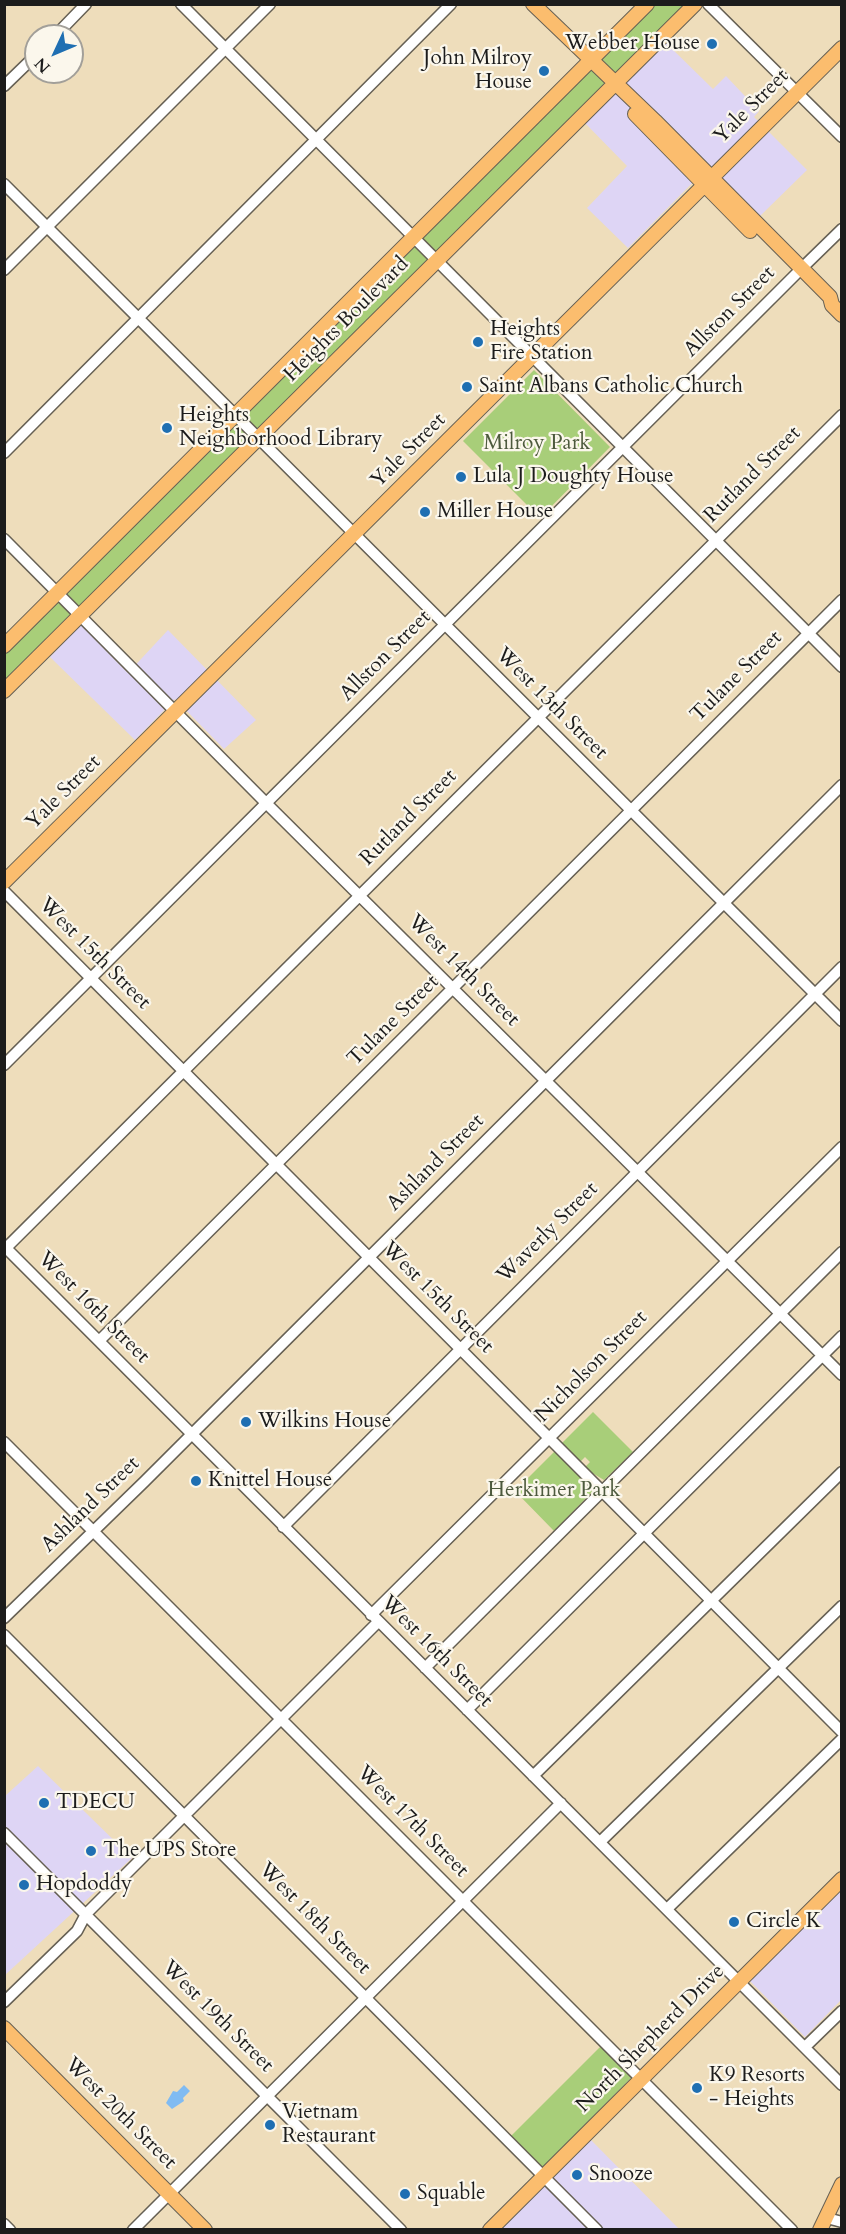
<!DOCTYPE html>
<html>
<head>
<meta charset="utf-8">
<style>
	body { margin:0 }
	#map { position:relative; width:846px; height:2234px; overflow:hidden; background:#edb; font-family:Cardo,serif }
	canvas { display:block }
	.frame { position:absolute; inset:0; border:6px solid #1c1c1c; pointer-events:none }
	.north { position:absolute; left:24px; top:24px; width:60px; height:60px; box-sizing:border-box; background:#fbf7ec; border:2px solid #a29f99; border-radius:50%; rotate:226deg; font-size:16px; font-weight:700; line-height:24px; text-align:center; color:#1c1c1c }
	.north::after { content:''; display:block; margin:auto; width:21px; height:27px; background:#1f6fb2; clip-path:polygon(50% 0,100% 100%,50% 72%,0 100%) }
</style>
</head>
<body>
<div id="map">
<canvas width="846" height="2234"></canvas>
<div class="frame"></div>
<div class="north">N</div>
</div>
<script>
const ctx = document.querySelector('canvas').getContext('2d');
ctx.lineJoin = 'round';
function paint(path, color) { ctx.fillStyle = color; ctx.fill(path, 'evenodd'); }
const shape = rows => new Path2D(rows.map(r => 'M' + r).join(''));
function stroke(path, color, width, dash) { ctx.strokeStyle = color; ctx.lineWidth = width; ctx.lineCap = dash ? 'butt' : 'round'; ctx.setLineDash(dash || []); ctx.stroke(path); }
function label(font, color, halo, rows, align = 'center') {
  ctx.font = font + ' Cardo,serif'; ctx.lineWidth = 4.5; ctx.setLineDash([]); ctx.textBaseline = 'middle'; ctx.strokeStyle = halo; ctx.fillStyle = color; for (const [text, x, y, turn = 0] of rows) {
    ctx.save(); ctx.translate(x, y); ctx.rotate((+turn || 0) * Math.PI / 180); ctx.textAlign = isNaN(turn) ? turn : align; if (halo) ctx.strokeText(text, 0, 0); ctx.fillText(text, 0, 0); ctx.restore();
  }
}
const built = shape([
	[666,43,713,89,726,76,759,111,754,117,807,170,759,217,708,167,628,248,587,208,627,166,585,123],
	[81,625,128,673,168,630,256,720,224,749,175,699,135,740,50,657],
	[38,1766,132,1858,5,1975,5,1796],
	[841,1888,841,2000,805,2037,749,1980],
	[590,2139,679,2229,500,2230]
]);
const green = shape([
	[654,5,685,5,5,684,5,653,424,237],
	[534,370,610,447,540,518,463,441],
	[593,1412,633,1452,604,1480,584,1468,590,1462,585,1457,579,1463,561,1444],
	[556,1450,591,1487,592,1492,554,1531,515,1491],
	[601,2046,632,2077,541,2169,509,2138]
]);
const water = shape([
	[184,2085,190,2091,183,2098,184,2101,172,2109,166,2103,173,2091,177,2092]
]);
const minor = shape([
	[181,4,842,667],
	[708,4,842,137],
	[55,36,86,4],
	[4,86,36,55],
	[4,184,842,1021],
	[801,269,842,229],
	[4,270,270,4],
	[4,453,451,4],
	[4,539,266,803,842,1375],
	[4,891,842,1732],
	[4,1065,796,274],
	[4,1246,842,2085],
	[4,1250,842,415],
	[99,1341,842,600],
	[4,1442,792,2230],
	[283,1527,842,967],
	[371,1615,842,1147],
	[4,1618,144,1482,842,785],
	[4,1635,597,2230],
	[425,1668,842,1252],
	[467,1710,842,1336],
	[533,1776,842,1472],
	[4,1833,401,2230],
	[600,1842,842,1606],
	[667,1909,842,1739],
	[4,2002,77,1931,86,1914,378,1622],
	[805,2047,842,2011],
	[827,2218,842,2222],
	[4,2224,10,2230],
	[133,2230,561,1803]
]);
const major = shape([
	[533,4,655,121,830,297,832,305,842,315],
	[635,114,750,231],
	[4,646,647,4],
	[4,691,695,4],
	[4,882,842,48],
	[4,2028,205,2230],
	[490,2230,842,1879],
	[820,2230,842,2184]
]);
const markers = [
	[712,44,6,"#1f6fb2"],
	[544,71,6,"#1f6fb2"],
	[478,342,6,"#1f6fb2"],
	[467,387,6,"#1f6fb2"],
	[167,428,6,"#1f6fb2"],
	[461,477,6,"#1f6fb2"],
	[425,512,6,"#1f6fb2"],
	[246,1422,6,"#1f6fb2"],
	[196,1481,6,"#1f6fb2"],
	[44,1803,6,"#1f6fb2"],
	[91,1851,6,"#1f6fb2"],
	[24,1885,6,"#1f6fb2"],
	[734,1922,6,"#1f6fb2"],
	[697,2088,6,"#1f6fb2"],
	[270,2125,6,"#1f6fb2"],
	[577,2175,6,"#1f6fb2"],
	[405,2194,6,"#1f6fb2"]
];
const poiNames = [
	["Webber House",700,44,"right"],
	["John Milroy",532,59,"right"],
	["House",532,83,"right"],
	["Heights",490,330],
	["Fire Station",490,354],
	["Saint Albans Catholic Church",479,387],
	["Heights",179,416],
	["Neighborhood Library",179,440],
	["Lula J Doughty House",473,477],
	["Miller House",437,512],
	["Wilkins House",258,1422],
	["Knittel House",208,1481],
	["TDECU",56,1803],
	["The UPS Store",103,1851],
	["Hopdoddy",36,1885],
	["Circle K",746,1922],
	["K9 Resorts",709,2076],
	["- Heights",709,2100],
	["Vietnam",282,2113],
	["Restaurant",282,2137],
	["Snooze",589,2175],
	["Squable",417,2194]
];
const streetNames = [
	["Yale Street",752,107,-45],
	["Allston Street",730,312,-45],
	["Heights Boulevard",347,320,-45],
	["Yale Street",409,451,-45],
	["Rutland Street",753,475,-45],
	["Allston Street",386,656,-45],
	["Tulane Street",737,677,-45],
	["West 13th Street",551,704,45],
	["Yale Street",64,793,-45],
	["Rutland Street",409,818,-45],
	["West 15th Street",94,954,45],
	["West 14th Street",463,971,45],
	["Tulane Street",394,1021,-45],
	["Ashland Street",436,1163,-45],
	["Waverly Street",548,1233,-45],
	["West 15th Street",437,1298,45],
	["West 16th Street",93,1308,45],
	["Nicholson Street",592,1367,-45],
	["Ashland Street",91,1505,-44],
	["West 16th Street",436,1652,45],
	["West 17th Street",412,1822,45],
	["West 18th Street",314,1919,45],
	["West 19th Street",217,2017,45],
	["North Shepherd Drive",651,2039,-45],
	["West 20th Street",120,2114,45]
];
const parkNames = [
	["Milroy Park",537,444],
	["Herkimer Park",554,1491]
];
paint(built, '#ded5f5');
paint(green, '#a8ce79');
paint(water, '#80bbf2');
stroke(minor, '#666054', 13);
stroke(major, '#666054', 16);
stroke(minor, '#fff', 10);
stroke(major, '#fbbd6e', 14);
for (const [x, y, r, color] of markers) { const dot = new Path2D(); dot.arc(x, y, r, 0, 2 * Math.PI); ctx.fillStyle = color; ctx.fill(dot); stroke(dot, '#fbf7ec', 2); }
label('21px', '#1c1c1c', '#fbf7ec', poiNames, 'left');
label('21px', '#1c1c1c', '#fbf7ec', streetNames);
label('21px', '#4d5a3d', '#fbf7ec', parkNames);
</script>
</body>
</html>
